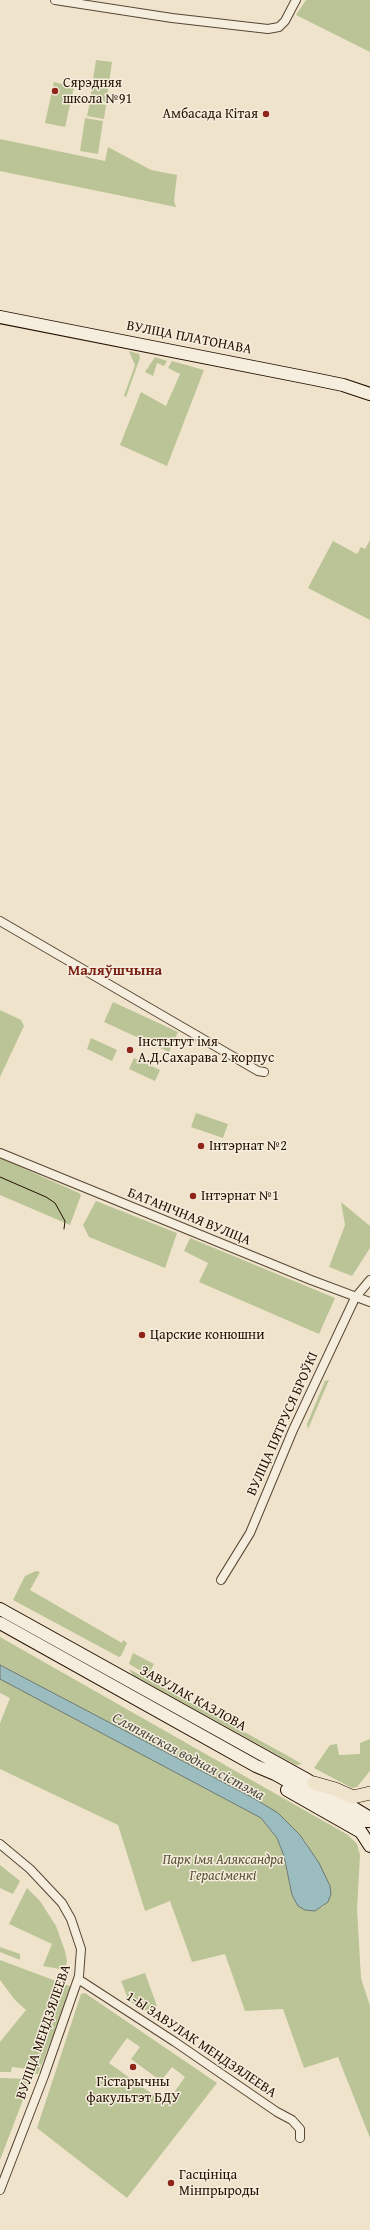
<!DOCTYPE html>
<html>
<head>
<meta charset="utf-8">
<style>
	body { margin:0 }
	canvas { display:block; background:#efe4cb }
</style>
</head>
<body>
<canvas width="370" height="2230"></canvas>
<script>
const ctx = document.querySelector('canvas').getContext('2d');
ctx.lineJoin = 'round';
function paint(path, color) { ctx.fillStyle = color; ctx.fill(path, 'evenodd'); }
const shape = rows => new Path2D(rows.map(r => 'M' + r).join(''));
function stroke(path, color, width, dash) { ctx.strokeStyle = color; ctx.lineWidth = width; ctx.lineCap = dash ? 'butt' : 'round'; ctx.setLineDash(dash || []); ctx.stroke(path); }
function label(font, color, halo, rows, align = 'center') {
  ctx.font = font + ' "Gentium Book Plus",serif'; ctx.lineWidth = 3; ctx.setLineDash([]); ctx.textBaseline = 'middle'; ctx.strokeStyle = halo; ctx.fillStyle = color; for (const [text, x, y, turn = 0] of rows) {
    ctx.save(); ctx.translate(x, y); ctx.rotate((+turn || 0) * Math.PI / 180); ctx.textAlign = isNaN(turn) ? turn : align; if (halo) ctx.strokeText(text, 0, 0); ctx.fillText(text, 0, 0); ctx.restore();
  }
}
const green = shape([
	[306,0,370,0,370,52,296,15],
	[96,60,112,62,106,102,90,99],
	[54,82,74,87,65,127,45,123],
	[90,102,106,105,104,119,87,116],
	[85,118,103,121,98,154,80,151],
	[0,139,105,161,108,147,151,170,177,175,174,201,176,207,0,171],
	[129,351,139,354,140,358,126,397,124,396,135,365],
	[155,357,167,361,164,366,157,363,153,376,145,372],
	[172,361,204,370,167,466,120,445,141,392,166,406,180,374,168,368],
	[370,540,370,620,308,588,333,541,357,554,361,547,365,549],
	[113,1002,178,1032,169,1052,104,1022],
	[0,1010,21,1020,24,1026,0,1077],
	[91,1038,117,1050,112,1061,87,1049],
	[134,1058,160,1070,155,1081,129,1069],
	[196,1113,228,1124,223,1138,191,1127],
	[0,1158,79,1193,81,1195,70,1225,0,1195],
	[96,1201,177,1233,165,1268,89,1237,83,1225],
	[341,1202,370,1226,370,1248,352,1276,329,1267,345,1225],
	[190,1238,335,1298,319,1334,199,1282,208,1263,184,1251],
	[329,1380,308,1429,307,1424,325,1381],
	[36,1571,40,1572,30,1590,122,1643,123,1640,127,1643,121,1656,119,1657,13,1600,25,1576],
	[0,1637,348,1835,357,1844,360,1855,357,1909,361,1978,370,2006,370,2138,338,2057,304,2068,283,2009,245,2011,225,1954,192,1962,170,1901,145,1911,118,1825,0,1769,0,1723,10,1698,0,1693,0,1679,261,1818,277,1838,284,1856,292,1895,298,1906,305,1910,323,1907,331,1894,330,1886,322,1870,305,1841,284,1819,262,1803,0,1665],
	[133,1653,154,1664,148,1675,129,1664],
	[75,1657,269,1765,326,1800,73,1659],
	[129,1669,279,1751,302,1764,296,1765,133,1675],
	[370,1739,370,1771,357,1787,352,1788,314,1768,330,1745,337,1744,339,1755,360,1754,360,1743],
	[0,1865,20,1881,13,1894,0,1888],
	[27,1888,40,1901,56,1926,65,1951,67,1961,65,1970,43,1966,52,1944,9,1924],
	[0,1947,20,1954,20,1960,0,1952],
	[0,1960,72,1987,38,2074,28,2074,28,2069,12,2067,11,2072,0,2072,0,2042,26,2010,15,2000,0,1980],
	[145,1973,157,2006,148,2012,129,2001,121,1981],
	[85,1993,217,2083,127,2198,37,2128,81,1994],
	[127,2038,140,2047,131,2059,161,2081,172,2067,185,2077,166,2104,109,2063],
	[0,2078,31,2079,0,2160]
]);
const water = shape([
	[0,1665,255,1799,278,1813,300,1835,319,1863,330,1886,331,1894,328,1902,315,1911,305,1910,298,1906,292,1895,284,1856,277,1838,261,1818,0,1679,0,1665]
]);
const street = shape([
	[55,0,172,18,268,29,279,27,285,21,296,0],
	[0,921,258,1071,264,1072],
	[0,1153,311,1280,370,1302],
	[221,1580,250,1533,293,1430,355,1298,370,1280],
	[0,1844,30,1869,62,1903,71,1919,81,1949,79,1976,44,2076,0,2190],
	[78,1979,175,2042,277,2112,292,2120,300,2129,300,2138]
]);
const secondary = shape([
	[0,317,314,379,343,385,370,394],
	[0,1609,304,1778,370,1818],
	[0,1623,256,1766,275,1774,359,1821,370,1821],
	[287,1790,361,1832,370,1846]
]);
const primary = shape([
	[314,1783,335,1789,353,1797,370,1793]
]);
const tram = shape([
	[0,1177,46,1197,55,1203,65,1221,64,1229]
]);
const markers = [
	[55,91,4,"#8f2418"],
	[266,114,4,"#8f2418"],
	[130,1050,4,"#8f2418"],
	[201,1146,4,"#8f2418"],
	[193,1196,4,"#8f2418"],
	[142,1335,4,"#8f2418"],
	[133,2067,4,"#8f2418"],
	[171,2183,4,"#8f2418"]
];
const poiNames = [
	["Сярэдняя",63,83],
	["школа №91",63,99],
	["Амбасада Кітая",258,114,"right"],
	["Інстытут імя",138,1042],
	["А.Д.Сахарава 2 корпус",138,1058],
	["Інтэрнат №2",209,1146],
	["Інтэрнат №1",201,1196],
	["Царские конюшни",150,1335],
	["Гістарычны",133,2082,"center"],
	["факультэт БДУ",133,2098,"center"],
	["Гасцініца",179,2175],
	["Мінпрыроды",179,2191]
];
const streetNames = [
	["ВУЛІЦА ПЛАТОНАВА",189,338,11],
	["БАТАНІЧНАЯ ВУЛІЦА",189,1217,22],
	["ВУЛІЦА ПЯТРУСЯ БРОЎКІ",283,1424,-66],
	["ЗАВУЛАК КАЗЛОВА",193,1699,29],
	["ВУЛІЦА МЕНДЗЯЛЕЕВА",44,2032,-71],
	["1-Ы ЗАВУЛАК МЕНДЗЯЛЕЕВА",201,2045,34]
];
const parkNames = [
	["Парк імя Аляксандра",223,1860],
	["Герасіменкі",223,1876]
];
const neighbourhoodNames = [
	["Маляўшчына",115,971]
];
const waterNames = [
	["Сляпянская водная сістэма",188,1757,28]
];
paint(green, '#bbc496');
paint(water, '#9cbdbf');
stroke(water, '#6d7873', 1);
stroke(street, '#584633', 10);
stroke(secondary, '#261100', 14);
stroke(primary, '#261100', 14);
stroke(street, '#f5eddd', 8);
stroke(secondary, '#f5eddd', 12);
stroke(primary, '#efe4cb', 13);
stroke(tram, '#261100', 1);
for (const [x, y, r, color] of markers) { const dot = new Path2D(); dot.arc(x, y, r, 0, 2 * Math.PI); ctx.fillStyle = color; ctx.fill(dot); stroke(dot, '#f5eddd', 1.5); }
label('14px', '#261100', '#f5eddd', poiNames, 'left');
label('14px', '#261100', '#f5eddd', streetNames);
label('italic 14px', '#5a5034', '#f5eddd', parkNames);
label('bold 15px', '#7a1f14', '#f5eddd', neighbourhoodNames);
label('italic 15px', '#4f4d43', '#f5eddd', waterNames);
</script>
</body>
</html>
